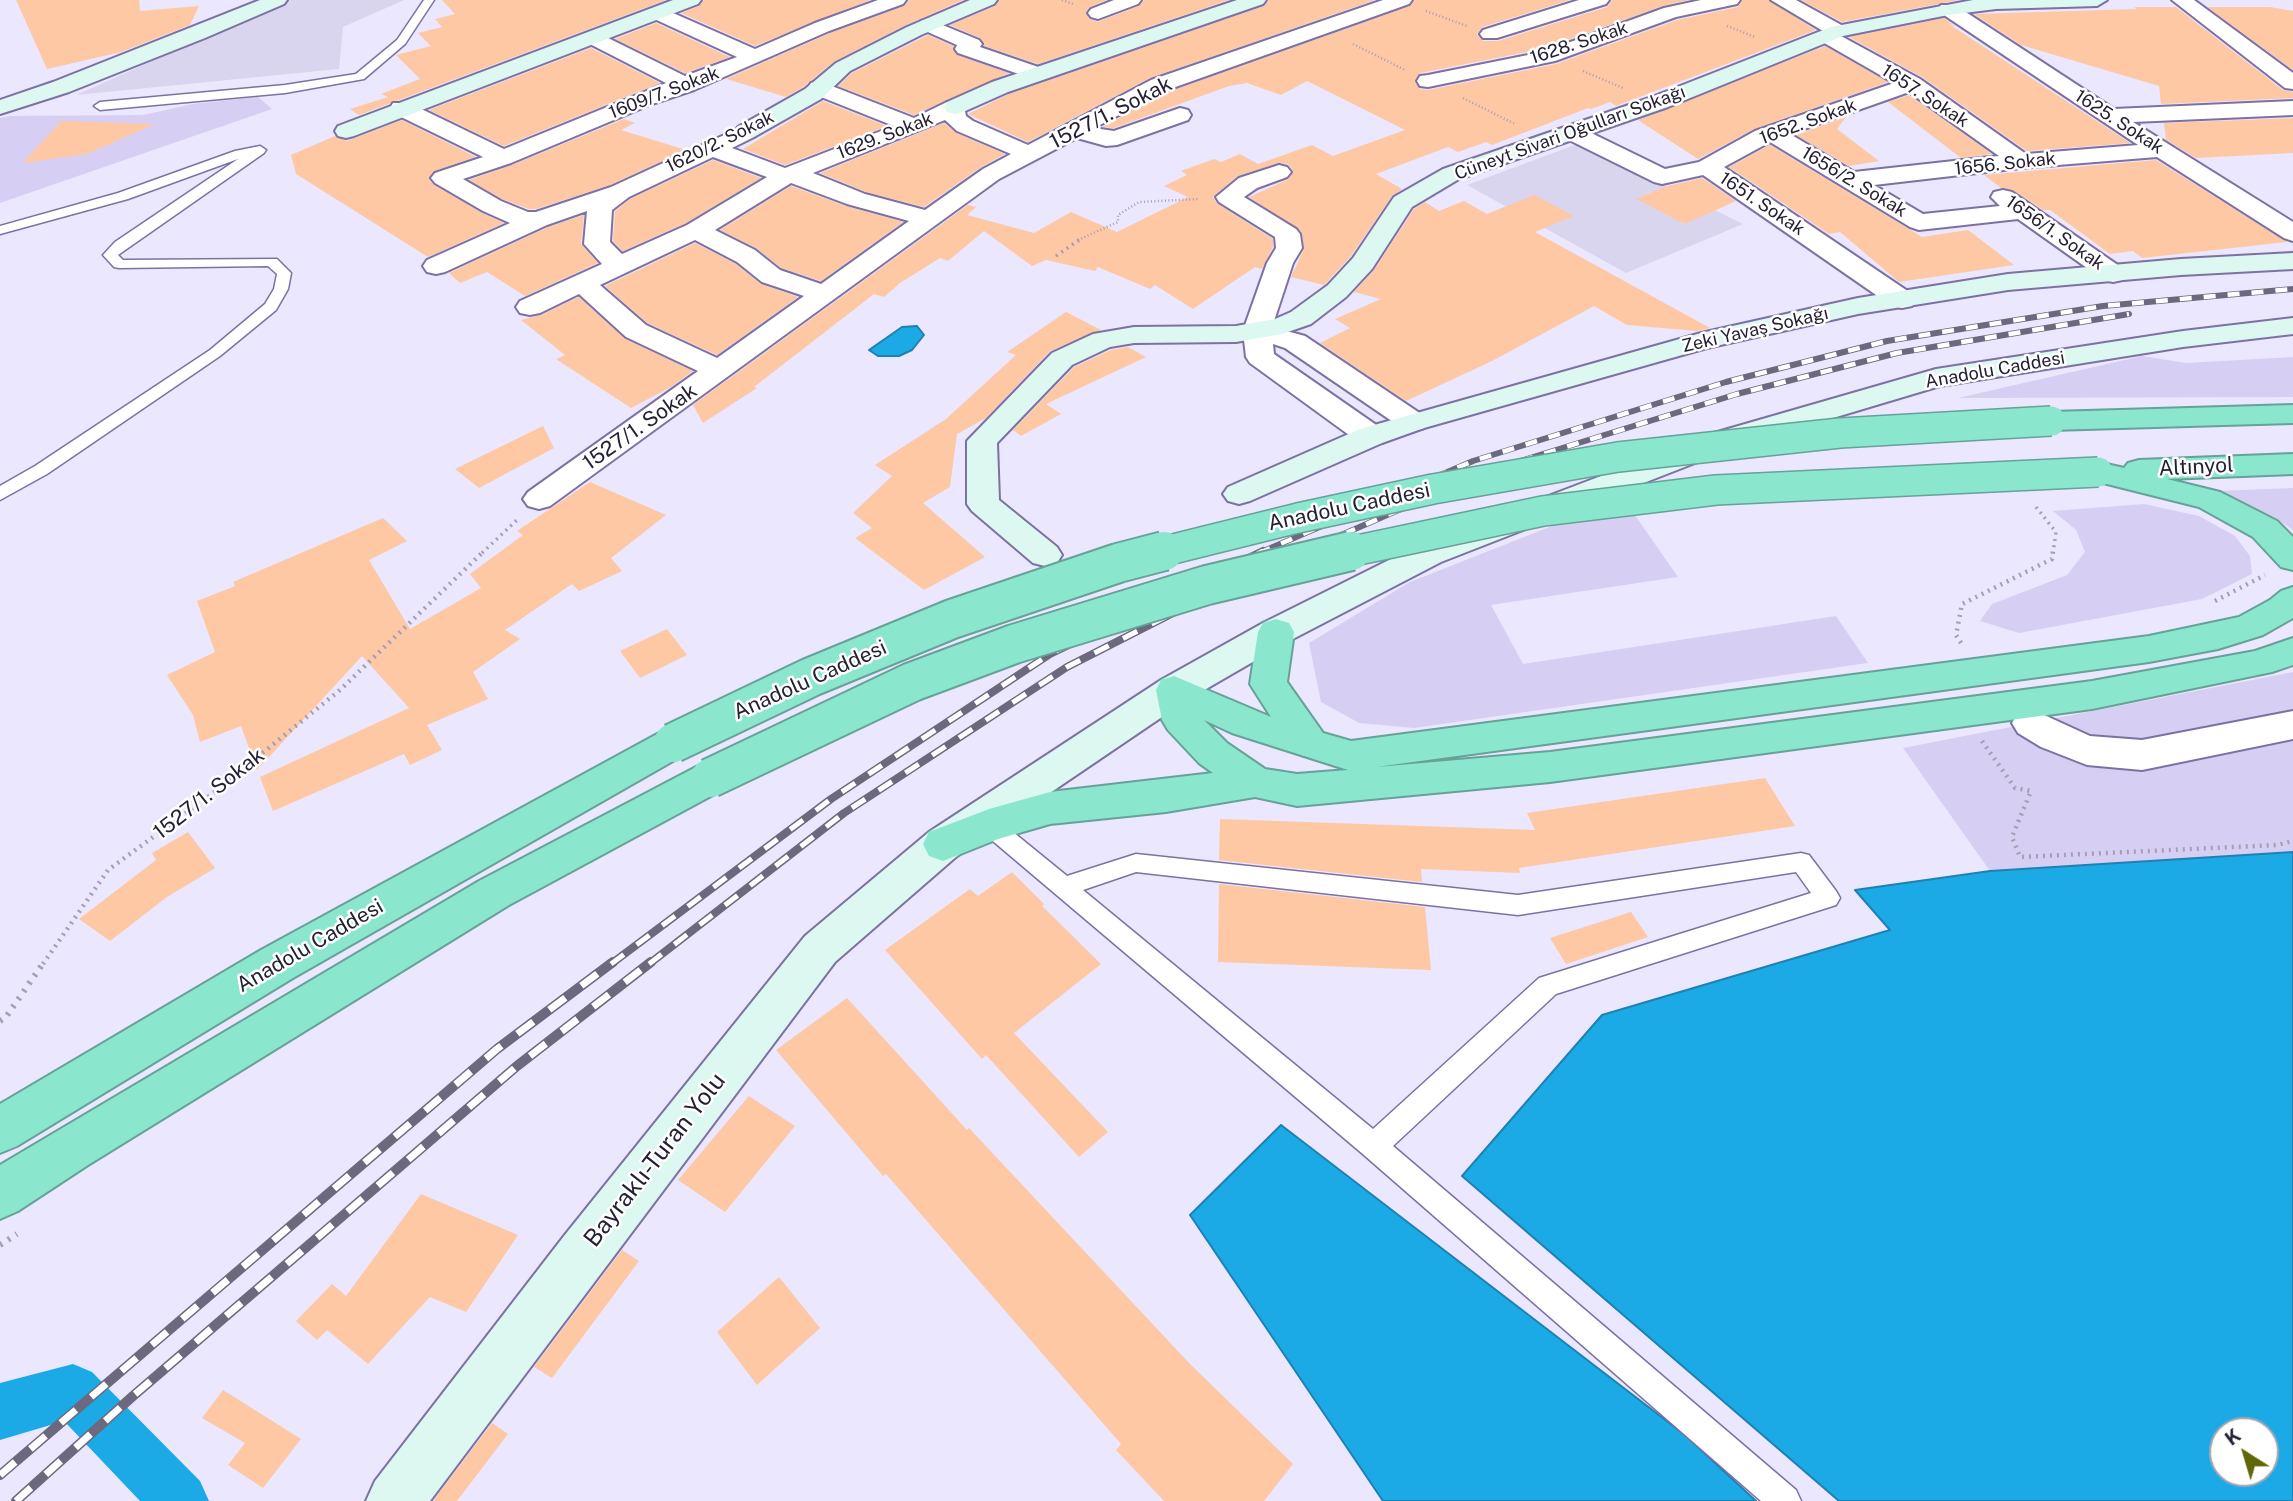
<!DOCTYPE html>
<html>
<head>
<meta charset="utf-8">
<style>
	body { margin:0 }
	#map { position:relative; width:2293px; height:1501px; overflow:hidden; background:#ebe7fe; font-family:"Public Sans",sans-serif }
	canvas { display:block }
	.north { position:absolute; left:2209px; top:1417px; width:70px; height:70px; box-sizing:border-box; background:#fff; border:2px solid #a8a6ae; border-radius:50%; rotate:323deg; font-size:19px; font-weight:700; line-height:28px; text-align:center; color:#252035 }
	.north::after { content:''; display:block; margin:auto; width:24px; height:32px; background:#606708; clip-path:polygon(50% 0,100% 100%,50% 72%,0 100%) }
</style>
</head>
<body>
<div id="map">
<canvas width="2293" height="1501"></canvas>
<div class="north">K</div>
</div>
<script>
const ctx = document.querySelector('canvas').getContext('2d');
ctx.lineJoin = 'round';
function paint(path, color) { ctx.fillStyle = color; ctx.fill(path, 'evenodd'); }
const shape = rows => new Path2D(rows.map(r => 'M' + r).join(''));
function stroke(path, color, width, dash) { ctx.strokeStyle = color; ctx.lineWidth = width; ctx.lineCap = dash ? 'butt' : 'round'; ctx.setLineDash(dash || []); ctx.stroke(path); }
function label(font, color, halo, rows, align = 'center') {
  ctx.font = font + ' "Public Sans",sans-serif'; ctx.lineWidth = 5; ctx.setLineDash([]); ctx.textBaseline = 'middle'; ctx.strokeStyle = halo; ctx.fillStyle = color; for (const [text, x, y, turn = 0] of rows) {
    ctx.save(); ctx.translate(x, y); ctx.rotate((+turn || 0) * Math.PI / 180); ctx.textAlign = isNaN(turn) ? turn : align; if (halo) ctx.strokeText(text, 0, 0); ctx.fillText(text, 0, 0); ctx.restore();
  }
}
const built = shape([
	[290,0,404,0,343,27,339,69,76,95],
	[1580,143,1743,224,1626,273,1467,185]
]);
const green = shape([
	[258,97,272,109,0,203,0,118,9,116,143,115,193,104],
	[2142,356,2186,363,2293,357,2293,397,1958,398],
	[2293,488,2293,530,2276,518,2215,491],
	[1623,498,1678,577,1491,605,1523,664,1836,616,1868,663,1414,728,1359,723,1321,702,1309,643,1410,582],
	[2144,504,2199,516,2235,536,2250,556,2252,574,2202,599,2019,633,1980,621,1992,604,2067,575,2085,552,2076,530,2053,511],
	[2293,672,2293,852,1990,871,1903,748]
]);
const water = shape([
	[917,326,924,335,912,350,899,356,878,356,869,350,902,327,917,326],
	[2293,852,2293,1501,1839,1501,1462,1176,1602,1015,1890,930,1855,890,1990,871,2293,852],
	[2223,1431,2265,1431,2265,1473,2223,1473,2223,1431],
	[1281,1125,1685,1435,1756,1501,1383,1501,1190,1215,1281,1125]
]);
const canal = shape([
	[73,1364,92,1372,200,1481,209,1501,140,1501,64,1421,0,1440,0,1383,73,1364]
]);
const building = shape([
	[16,0,139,0,140,11,199,6,190,25,121,52,47,69],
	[442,0,666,0,359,115,350,109,388,97,381,94,420,79,396,55,431,46,418,33,442,27,435,19,455,14],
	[704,0,870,0,755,46,681,13,699,6],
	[909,0,963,0,906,25,835,61,803,87,786,97,726,79,830,33,904,6],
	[1000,0,1107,0,1090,7,1086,11,1089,19,1097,22,1139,6,1144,0,1229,0,1038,64,984,46,980,38,950,25,995,6],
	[1269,0,1375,0,1150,78,1028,142,968,114,1009,94,1264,6],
	[1415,0,1570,0,1482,27,1477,34,1483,41,1498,41,1607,7,1612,0,1689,0,1663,6,1542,49,1420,73,1415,82,1420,89,1428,90,1556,64,1677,20,1738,7,1743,0,1769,0,1816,30,1616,106,1610,102,1591,109,1588,108,1492,145,1486,142,1458,152,1448,147,1376,174,1402,189,1392,196,1351,256,1324,285,1291,277,1304,249,1302,232,1249,197,1289,179,1293,170,1288,164,1278,163,1238,176,1213,197,1218,204,1273,239,1273,247,1262,269,1255,267,1193,309,1155,285,1150,289,1098,267,1095,271,1046,260,1032,266,984,231,948,261,940,258,900,283,884,297,874,294,754,387,757,388,703,423,693,405,968,205,976,207,967,215,1034,233,1071,212,1117,232,1188,197,1164,186,1187,175,1181,171,1214,159,1221,162,1240,154,1258,164,1312,145,1333,156,1405,130,1307,81,1281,95,1247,83,1229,86,1114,128,1102,127,1168,92,1410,6],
	[1801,0,1959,0,1842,22],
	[2134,7,2176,7,2283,90,2293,92,2293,98,2161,104,2159,86,2021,45,1974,14,2137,9],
	[2207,7,2270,7,2293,11,2293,70],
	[1944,18,1955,26,1949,24,2130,143,2027,151,1922,77,1849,37],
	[656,23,730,57,685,73,615,39],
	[928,35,953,46,957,55,1009,73,914,115,838,86,852,73],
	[1825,46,1888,82,1754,129,1698,159,1638,120],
	[591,48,660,83,504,146,429,110],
	[1909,95,1992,154,1961,158,1888,102],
	[823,101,887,126,785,165,743,149],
	[1846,117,1837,129,1879,161,1849,166,1796,135],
	[2293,118,2293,153,2196,158,2166,140,2164,123],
	[624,119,635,123,621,130,686,150,610,185,536,209,529,209,502,199,469,180,512,165],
	[402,120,476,157,434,171,429,180,434,185,482,213,504,223,428,257,296,174,291,155,335,136,347,141],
	[61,121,155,124,87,154,23,163],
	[944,123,956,133,1005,154,981,167,924,207,866,192,820,173],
	[1770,145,1922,237,1968,230,2014,265,1899,282,1840,232,1829,234,1729,167],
	[713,160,761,178,686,223,623,251,613,241,615,211,630,199],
	[2156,160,2287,242,2142,258,2133,251,2110,254,2050,210,2043,210,2013,190,2001,188,1984,175],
	[1702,178,1736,201,1685,224,1636,199,1667,186],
	[791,186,846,206,903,222,821,281,781,268,756,248,720,230],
	[1534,195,1574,216,1535,232,1710,328,1697,331,1627,325,1594,306,1492,361,1406,401,1320,343,1350,328,1335,319,1381,299,1354,292,1374,270,1414,209,1425,202,1439,211,1464,201,1487,214],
	[584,215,581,244,598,263,525,296,487,272,460,283,449,273,548,227],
	[695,243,736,264,761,284,798,297,717,355,647,323,605,286],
	[579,297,625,339,693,371,671,387,631,408,556,359,565,355,521,320,541,315],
	[1066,312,1101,330,1050,351,986,418,957,434,950,487,923,503,985,557,924,590,855,538,872,528,853,513,892,476,875,465,946,419,1016,355,1007,352],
	[1128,347,1146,357,1046,404,1061,414,1021,436,1013,430,1074,367,1111,350],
	[543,426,554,448,479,488,455,469],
	[590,482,666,515,611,558,622,571,579,591,572,584,505,630,520,639,473,672,488,699,427,725,442,750,410,765,404,754,273,811,260,777,409,708,362,656,257,770,241,726,200,742,193,715,167,675,215,652,197,601,235,586,233,582,383,518,407,541,369,560,410,629,481,588,470,574,523,535,517,531],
	[667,629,687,655,640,678,620,651],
	[1765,778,1795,826,1519,868,1520,873,1421,869,1422,882,1219,860,1220,819,1535,830,1527,813],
	[188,832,215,868,167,897,110,941,79,919,156,860,152,853],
	[1012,872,1044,904,1042,906,1101,964,1014,1033,1108,1132,1079,1157,986,1055,982,1059,885,950,970,889,978,896],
	[1219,884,1425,907,1431,970,1218,962],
	[1631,912,1648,937,1566,964,1550,938],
	[847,998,967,1130,969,1128,1190,1364,1293,1464,1264,1501,1164,1501,1116,1450,1121,1444,886,1174,883,1176,776,1050],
	[749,1096,795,1126,725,1212,678,1180],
	[421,1194,518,1235,466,1312,430,1297,368,1364,327,1330,317,1340,296,1321,332,1284,346,1296],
	[622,1250,639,1261,552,1378,534,1367],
	[779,1277,820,1328,757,1385,717,1332],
	[223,1390,301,1439,263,1488,228,1465,245,1443,202,1418],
	[492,1423,508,1434,457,1501,433,1501]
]);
const pathFar3 = shape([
	[1062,0,1073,4],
	[1426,11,1467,26],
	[1727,26,1755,37],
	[1353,44,1405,70],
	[1583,71,1623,88],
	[1463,98,1515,124],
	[1078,240,1118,222,1118,215,1139,202,1199,199]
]);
const pathFar2 = shape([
	[1056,256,1082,238],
	[2036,507,2056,532,2053,553],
	[482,553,518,519]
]);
const pathFar1 = shape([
	[2215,601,2265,575],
	[1961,643,1956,635,1962,604,2052,559,2053,551],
	[1982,741,2015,788,2031,791,2012,837,2020,857,2277,845,2293,841],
	[43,964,108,870,212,794,340,690,484,551]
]);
const path = shape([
	[0,1021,6,1017,44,962],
	[0,1245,17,1234]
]);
const lane = shape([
	[424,0,434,0,405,44,364,79,285,93,100,110,94,106,100,102,285,85,356,74,397,40,424,0],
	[260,146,266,150,264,153,118,255,123,260,277,259,291,273,288,289,276,310,220,356,47,474,0,500,0,486,35,466,210,350,265,304,274,289,277,274,268,266,119,268,114,267,103,255,115,242,238,159,128,199,0,234,0,226,118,193,235,151,260,146],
	[989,816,997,819,1067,876,1136,854,1518,895,1801,853,1809,855,1836,891,1840,898,1836,905,1556,994,1393,1146,1796,1490,1801,1501,1761,1501,1364,1155,981,831,978,825,981,819,989,816],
	[1136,872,1518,915,1796,872,1811,893,1539,978,1373,1129,1083,890,1136,872]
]);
const street = shape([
	[878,0,906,0,903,4,829,31,694,90,652,104,511,163,463,179,501,201,528,212,536,212,611,187,746,125,754,127,757,132,754,137,732,148,785,168,894,126,811,93,808,88,811,83,819,81,914,118,947,102,963,102,966,116,973,121,1028,145,1151,80,1383,0,1412,0,1409,4,1167,90,1094,128,1114,131,1180,108,1188,110,1191,115,1188,120,1117,145,1106,146,1077,138,999,179,550,506,539,509,528,506,523,499,528,492,698,371,626,337,579,294,540,313,530,315,520,313,516,307,520,301,602,264,584,244,587,211,547,225,445,272,436,274,427,272,423,266,427,260,510,223,483,211,435,183,431,178,435,173,483,157,393,113,390,108,393,103,409,103,504,149,666,83,586,42,583,38,586,34,600,34,685,76,737,57,650,17,647,13,650,9,664,9,755,49,815,23,878,0],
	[945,120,957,131,1011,154,983,169,925,210,865,194,813,173,945,120],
	[713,157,767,177,687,225,622,254,610,242,612,210,629,197,713,157],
	[791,183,847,204,909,221,821,284,780,270,755,250,715,230,791,183],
	[695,240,737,262,762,282,804,296,717,358,646,325,600,285,695,240],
	[1114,0,1141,0,1138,4,1098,19,1091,17,1088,13,1091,9,1114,0],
	[1579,0,1609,0,1606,4,1497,38,1483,38,1480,34,1483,30,1579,0],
	[1701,0,1740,0,1737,4,1676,17,1555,61,1428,87,1420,86,1417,81,1420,76,1428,75,1543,52,1664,8,1701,0],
	[1771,0,1796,0,1845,27,1848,31,1841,36,1920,79,2026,154,2138,145,1941,13,1938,9,1941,5,1955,5,2114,109,2293,101,2293,115,2133,122,2293,222,2293,241,2284,238,2157,157,2021,168,1874,185,1923,214,2000,206,1991,197,1994,192,2003,190,2012,192,2122,268,2126,274,2122,280,2113,282,2104,280,2018,219,1919,230,1910,227,1770,142,1724,167,1912,294,1916,300,1912,306,1902,308,1892,306,1703,175,1662,184,1654,182,1565,138,1562,133,1565,128,1581,128,1665,169,1699,162,1755,131,1894,83,1819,40,1816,36,1823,31,1771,0],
	[1909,92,1999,156,1854,172,1790,134,1909,92],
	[2172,0,2194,0,2293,73,2293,89,2285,88,2172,0],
	[928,19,979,40,982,44,980,47,1044,69,1047,74,1044,79,1036,80,958,53,955,49,957,45,921,29,918,25,921,21,928,19],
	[1279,165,1287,167,1291,172,1287,177,1257,188,1244,197,1296,229,1300,234,1302,248,1293,263,1272,327,1305,336,1424,416,1428,422,1424,428,1413,431,1402,428,1285,348,1273,344,1274,354,1382,429,1386,436,1382,443,1371,445,1360,443,1250,363,1246,357,1243,331,1267,263,1276,248,1275,237,1219,202,1216,197,1239,178,1279,165],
	[2031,709,2090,736,2142,740,2293,711,2293,739,2142,770,2087,765,2041,747,2018,733,2012,723,2018,713,2031,709]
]);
const secondary = shape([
	[260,0,287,0,284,4,205,38,69,92,0,114,0,100,53,82,260,0],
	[673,0,701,0,698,4,354,136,346,138,338,136,335,131,338,126,673,0],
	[970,0,997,0,994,4,921,35,850,71,821,99,754,137,738,137,735,132,738,127,805,89,836,63,907,27,970,0],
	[1237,0,1266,0,1263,4,1008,92,963,112,955,114,947,112,944,107,947,102,992,82,1237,0],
	[1973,0,2107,0,2097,6,1996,9,1948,15,1843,36,1668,107,1459,179,1412,207,1372,269,1346,297,1311,324,1282,334,1236,342,1134,343,1110,347,1072,365,997,443,999,500,1057,547,1062,555,1057,563,1045,566,1033,563,972,511,967,504,967,441,1052,353,1093,334,1134,327,1236,326,1275,319,1291,312,1328,285,1353,258,1394,197,1443,169,1652,97,1831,27,1973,0],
	[2293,253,2293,269,2181,275,2008,290,1858,314,1707,348,1424,428,1382,443,1250,501,1239,504,1228,501,1223,494,1228,487,1360,429,1701,333,1858,298,2008,274,2181,259,2293,253],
	[2293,318,2293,334,2183,347,1940,386,1736,447,1441,562,1289,641,1187,700,957,856,835,962,430,1501,366,1501,375,1481,564,1236,805,936,929,832,1161,680,1263,623,1417,546,1714,433,1936,369,2183,331,2293,318]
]);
const highway = shape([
	[2293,405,2293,423,2051,430,2040,427,2036,421,2040,415,2051,412,2293,405],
	[2293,454,2293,474,2167,479,2220,492,2277,521,2293,537,2293,570,2281,567,2253,537,2199,507,2087,479,2082,472,2087,465,2098,462,2124,468,2128,463,2139,460,2293,454],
	[2293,587,2293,618,2263,635,2218,649,2149,662,1376,767,1550,752,2092,681,2255,651,2293,638,2293,665,2272,672,2092,709,1550,782,1297,806,1255,797,1166,812,1050,824,998,839,943,861,929,856,923,844,929,832,989,809,1050,792,1213,773,1199,763,1168,730,1162,720,1156,690,1161,680,1174,676,1271,717,1250,684,1258,632,1263,623,1276,619,1289,623,1294,632,1287,682,1323,733,1351,741,2149,636,2239,617,2270,600,2281,591,2293,587],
	[1204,720,1232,733,1348,770,1297,774,1265,769,1227,743,1204,720],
	[673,728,687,733,692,743,687,753,293,978,17,1146,0,1153,0,1104,261,950,659,733,673,728],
	[710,763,724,767,730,778,724,789,509,905,88,1165,18,1211,0,1219,0,1165,479,881,696,767,710,763]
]);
const railFar2 = shape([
	[1259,553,1473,461,1726,382,1887,341,2103,306,2293,289],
	[1300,553,1488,471,1737,394,1897,353,2129,314]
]);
const railFar1 = shape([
	[611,964,831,799,1050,654,1263,551],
	[649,964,844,813,1067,667,1228,585,1304,551]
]);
const rail = shape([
	[0,1475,497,1049,613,962],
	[16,1501,133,1396,517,1066,651,962]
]);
const highwayBridgeFar1 = shape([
	[1157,553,1298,518,1433,489,1618,457,1840,433,2051,421],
	[1344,553,1543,511,1716,490,2098,472]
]);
const highwayBridge = shape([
	[673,743,811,677,952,619,1118,563,1164,551],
	[710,778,912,682,1014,644,1207,585,1351,551]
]);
const farStreetnames = [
	["1628. Sokak",1579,43,-18],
	["1609/7. Sokak",664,93,-21],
	["1657. Sokak",1925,96,33],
	["1652. Sokak",1808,122,-20],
	["1625. Sokak",2119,122,33],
	["Cüneyt Sivari Oğulları Sokağı",1570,133,-20],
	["1629. Sokak",885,136,-21],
	["1620/2. Sokak",720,142,-26],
	["1656. Sokak",2005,164,-6],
	["1656/2. Sokak",1854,182,31],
	["1651. Sokak",1762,204,34],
	["1656/1. Sokak",2055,233,35],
	["Zeki Yavaş Sokağı",1755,330,-13],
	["Anadolu Caddesi",1995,370,-10]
];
const streetNames = [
	["1527/1. Sokak",1111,113,-27],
	["1527/1. Sokak",640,427,-35],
	["Altınyol",2196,467,-3],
	["Anadolu Caddesi",1349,507,-12],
	["Anadolu Caddesi",810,680,-24],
	["1527/1. Sokak",209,794,-38],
	["Anadolu Caddesi",310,946,-30]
];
const nearStreetnames = [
	["Bayraklı-Turan Yolu",655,1160,-52]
];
paint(built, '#dad5ee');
paint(green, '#d6cff3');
paint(water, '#1caae7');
stroke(water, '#1f81b2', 2);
paint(canal, '#1caae7');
paint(building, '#fec8a5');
stroke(lane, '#7d71a4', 3);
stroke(street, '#7d71a4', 4);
stroke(secondary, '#7d71a4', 4);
stroke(highway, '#67a198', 4);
stroke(pathFar3, '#a49fb6', 2.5, [1, 2.5]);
stroke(pathFar2, '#a49fb6', 3.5, [2, 4.5]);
stroke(pathFar1, '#a49fb6', 4.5, [2, 5]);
stroke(path, '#a49fb6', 6, [2.5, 7]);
paint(lane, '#fff');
paint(street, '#fff');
paint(secondary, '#dcf8f0');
paint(highway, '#8ae7cd');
stroke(railFar2, '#6c687d', 6);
stroke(railFar1, '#6c687d', 8);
stroke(rail, '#6c687d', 10);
stroke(railFar2, '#fff', 4.5, [12]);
stroke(railFar1, '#fff', 5, [16]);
stroke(rail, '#fff', 7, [20]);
stroke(highwayBridgeFar1, '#67a198', 32, []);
stroke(highwayBridge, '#67a198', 42, []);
stroke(highwayBridgeFar1, '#8ae7cd', 29);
stroke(highwayBridge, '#8ae7cd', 38);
label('18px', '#252035', '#fff', farStreetnames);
label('21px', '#252035', '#fff', streetNames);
label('24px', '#252035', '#fff', nearStreetnames);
</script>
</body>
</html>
